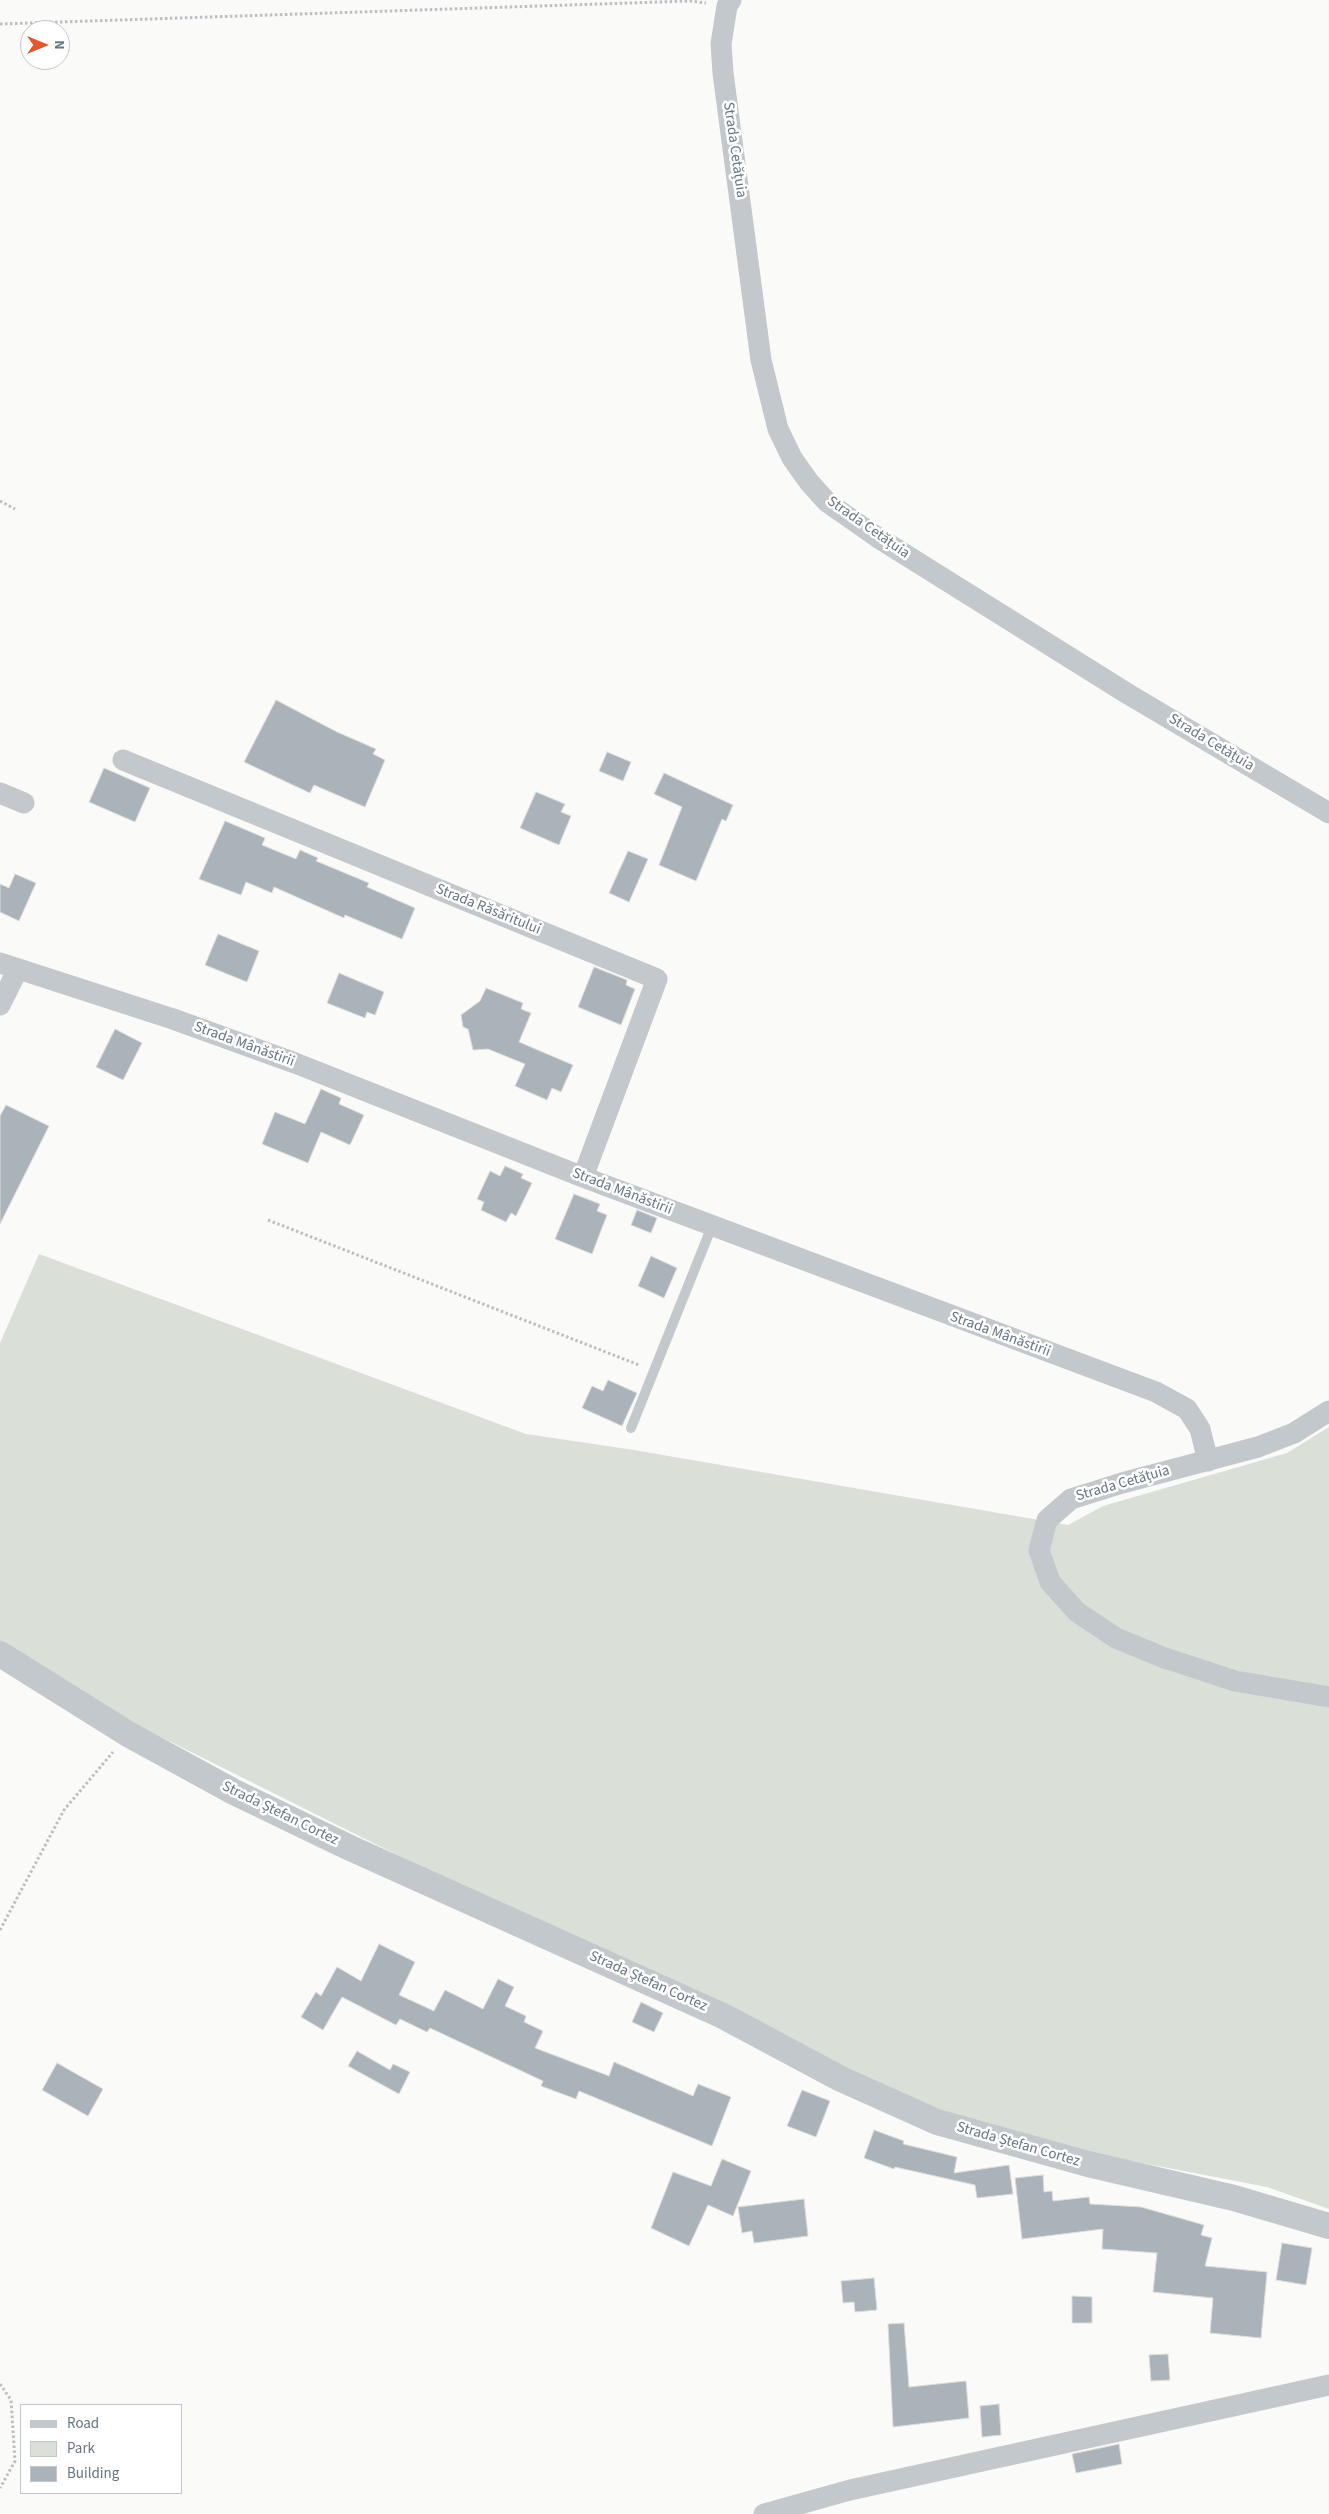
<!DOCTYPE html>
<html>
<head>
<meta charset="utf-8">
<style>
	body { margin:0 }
	#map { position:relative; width:1329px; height:2514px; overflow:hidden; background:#fafaf8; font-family:"Source Sans 3",sans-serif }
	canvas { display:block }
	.legend { position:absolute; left:20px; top:2404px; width:162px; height:90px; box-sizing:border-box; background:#fff; border:1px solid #c1c8cd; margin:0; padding:6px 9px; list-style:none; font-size:15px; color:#657683 }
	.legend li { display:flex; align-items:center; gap:10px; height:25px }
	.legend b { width:25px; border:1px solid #c1c8cd }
	.north { position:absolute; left:20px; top:20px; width:50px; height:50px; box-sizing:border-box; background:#fff; border:1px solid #c1c8cd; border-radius:50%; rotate:90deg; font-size:14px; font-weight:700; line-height:20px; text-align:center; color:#657683 }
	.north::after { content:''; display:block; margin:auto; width:18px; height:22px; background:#e4572e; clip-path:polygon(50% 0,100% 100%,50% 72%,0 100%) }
</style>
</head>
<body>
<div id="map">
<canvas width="1329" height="2514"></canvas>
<ul class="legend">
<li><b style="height:6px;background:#c3c8cc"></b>Road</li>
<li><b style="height:14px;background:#dadfd7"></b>Park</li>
<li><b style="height:14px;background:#aab3b9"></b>Building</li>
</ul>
<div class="north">N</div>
</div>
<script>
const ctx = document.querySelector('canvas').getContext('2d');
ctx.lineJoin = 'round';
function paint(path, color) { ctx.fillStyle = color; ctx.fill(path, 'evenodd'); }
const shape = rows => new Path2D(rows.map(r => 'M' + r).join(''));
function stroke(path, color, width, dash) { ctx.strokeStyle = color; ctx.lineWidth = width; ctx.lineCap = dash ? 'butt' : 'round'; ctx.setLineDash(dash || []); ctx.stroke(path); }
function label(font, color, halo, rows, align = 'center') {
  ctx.font = font + ' "Source Sans 3",sans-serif'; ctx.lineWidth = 5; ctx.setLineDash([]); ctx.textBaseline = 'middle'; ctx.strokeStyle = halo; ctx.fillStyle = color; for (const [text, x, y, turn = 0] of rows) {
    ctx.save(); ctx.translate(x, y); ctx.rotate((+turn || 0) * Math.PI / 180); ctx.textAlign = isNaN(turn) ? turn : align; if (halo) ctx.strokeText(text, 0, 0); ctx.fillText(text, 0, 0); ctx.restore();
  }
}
const green = shape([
	[39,1254,526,1434,634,1450,1068,1525,1103,1506,1287,1453,1329,1427,1329,2209,1267,2187,934,2123,115,1714,0,1653,0,1343]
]);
const building = shape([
	[276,700,337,732,376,749,373,754,385,760,365,807,314,785,310,793,244,762,276,700],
	[607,752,631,762,623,781,599,771,607,752],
	[104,768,150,788,135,822,89,802,104,768],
	[664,773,733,805,726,821,722,819,696,881,659,865,682,807,654,794,664,773],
	[536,792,565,804,561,812,571,816,559,845,520,828,536,792],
	[225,821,265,838,262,845,296,859,300,850,318,858,316,861,369,883,367,887,415,908,402,939,345,915,344,918,274,887,272,893,246,882,241,895,199,879,225,821],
	[628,851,648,859,629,902,609,893,628,851],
	[15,874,36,883,19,921,0,912,0,884,9,888,15,874],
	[218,934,259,951,247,982,205,965,218,934],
	[594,967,627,980,626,985,635,989,621,1025,578,1007,594,967],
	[339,973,384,992,375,1015,367,1012,365,1018,327,1003,339,973],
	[486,988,523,1003,521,1009,531,1013,519,1042,573,1065,561,1092,552,1088,547,1100,515,1086,525,1064,488,1049,473,1050,468,1029,463,1027,461,1015,480,1001,486,988],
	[115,1029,142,1043,123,1080,96,1067,115,1029],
	[321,1089,341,1098,339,1104,364,1115,350,1145,321,1132,308,1163,262,1144,275,1112,305,1124,321,1089],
	[6,1105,49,1126,0,1224,0,1116,6,1105],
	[505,1166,523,1174,521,1178,532,1183,516,1216,511,1213,506,1222,481,1210,484,1202,477,1199,490,1171,500,1176,505,1166],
	[574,1194,600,1204,597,1211,607,1215,592,1254,555,1239,574,1194],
	[637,1210,657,1218,651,1233,631,1225,637,1210],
	[651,1256,677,1268,664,1298,638,1286,651,1256],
	[608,1380,637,1393,622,1426,582,1408,592,1386,603,1391,608,1380],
	[379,1944,415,1962,399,1995,434,2011,445,1990,483,2009,498,1979,514,1987,505,2006,526,2016,524,2022,543,2031,535,2048,609,2076,614,2062,693,2096,698,2084,731,2097,712,2146,579,2091,576,2099,541,2086,543,2081,430,2028,427,2032,400,2019,396,2025,342,1997,323,2030,301,2017,316,1992,321,1996,337,1967,361,1981,379,1944],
	[641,2002,663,2013,654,2032,632,2022,641,2002],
	[357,2051,390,2070,393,2064,410,2072,399,2094,348,2066,357,2051],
	[57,2063,103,2089,88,2116,42,2090,57,2063],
	[802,2090,830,2101,816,2137,787,2126,802,2090],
	[874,2130,904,2141,903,2144,957,2157,954,2173,1009,2165,1013,2194,977,2198,975,2185,895,2167,894,2169,864,2158,874,2130],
	[722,2159,751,2171,733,2216,708,2205,689,2246,651,2228,673,2172,711,2186,722,2159],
	[1043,2175,1044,2192,1052,2191,1053,2201,1089,2197,1090,2204,1141,2207,1204,2225,1201,2235,1212,2238,1205,2266,1267,2272,1261,2338,1210,2333,1213,2298,1153,2292,1157,2253,1102,2249,1103,2229,1022,2239,1015,2178,1043,2175],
	[804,2199,808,2236,754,2243,752,2231,742,2233,738,2207,804,2199],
	[1282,2243,1312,2248,1306,2285,1276,2280,1282,2243],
	[874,2278,877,2310,855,2312,854,2302,843,2303,841,2281,874,2278],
	[1072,2296,1092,2297,1092,2323,1072,2323,1072,2296],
	[904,2323,909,2387,966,2381,969,2418,893,2427,888,2324,904,2323],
	[1168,2354,1170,2380,1151,2381,1149,2355,1168,2354],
	[999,2404,1001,2435,982,2437,980,2406,999,2404],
	[1119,2444,1122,2464,1076,2473,1072,2454,1119,2444]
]);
const path = shape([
	[0,24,690,1,706,3],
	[0,501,15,509],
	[268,1220,639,1365],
	[0,1930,64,1810,113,1752],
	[0,2384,11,2400,15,2461,0,2488]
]);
const service = shape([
	[631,1428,712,1226]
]);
const minor = shape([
	[731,0,727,6,721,44,723,73,761,360,778,429,792,458,809,482,827,502,877,537,1128,694,1329,813],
	[123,760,657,979,583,1177],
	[0,793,24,803],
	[0,963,173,1019,295,1063,583,1177,1156,1392,1187,1409,1200,1429,1208,1461],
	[0,1005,18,969],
	[1329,1411,1294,1433,1258,1447,1122,1483,1071,1499,1047,1520,1039,1550,1050,1582,1077,1612,1116,1638,1162,1657,1235,1681,1329,1697],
	[764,2514,850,2490,1329,2385]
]);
const tertiary = shape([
	[0,1654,128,1734,234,1792,348,1847,723,2016,841,2079,937,2122,1088,2164,1234,2198,1329,2226]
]);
const streetNames = [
	["Strada Cetățuia",734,150,82],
	["Strada Cetățuia",868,528,35],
	["Strada Cetățuia",1211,743,31],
	["Strada Răsăritului",488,910,22],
	["Strada Mânăstirii",244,1045,20],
	["Strada Mânăstirii",622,1192,21],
	["Strada Mânăstirii",1000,1335,20],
	["Strada Cetățuia",1123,1484,-16],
	["Strada Ștefan Cortez",280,1814,26],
	["Strada Ștefan Cortez",648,1982,24],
	["Strada Ștefan Cortez",1018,2145,16]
];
paint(green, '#dadfd7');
paint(building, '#aab3b9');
stroke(building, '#dcdcda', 1);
stroke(path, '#bbbfc2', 3, [2.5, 2.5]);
stroke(service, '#c3c8cc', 10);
stroke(minor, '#c3c8cc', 21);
stroke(tertiary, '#c3c8cc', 26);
label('15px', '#657683', '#fff', streetNames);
</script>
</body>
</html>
